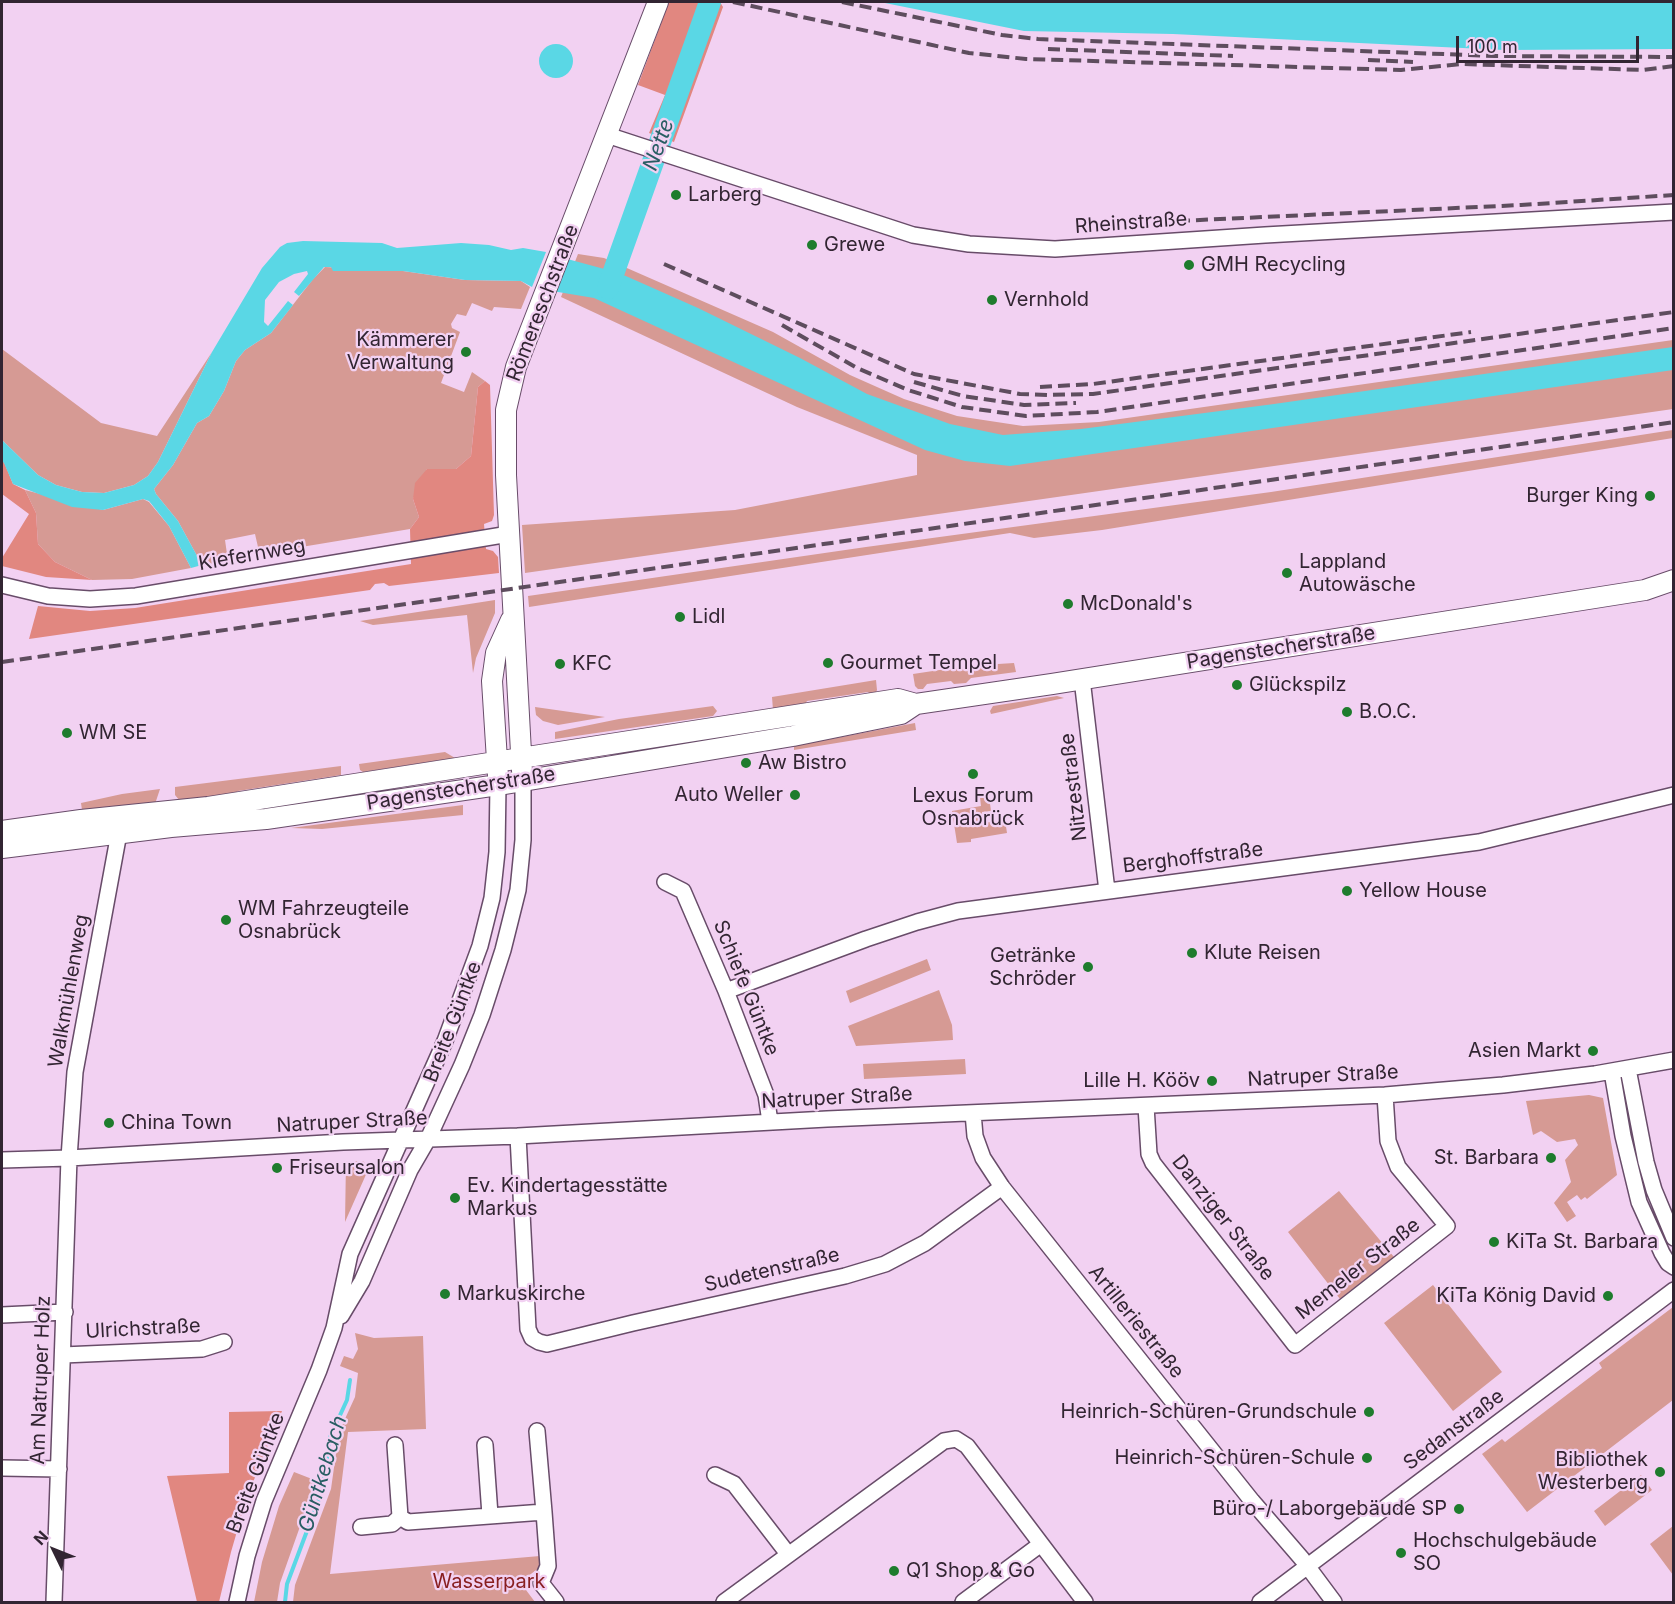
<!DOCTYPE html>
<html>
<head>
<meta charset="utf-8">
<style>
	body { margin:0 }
	#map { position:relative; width:1675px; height:1604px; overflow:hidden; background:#f2d1f2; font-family:Inter,sans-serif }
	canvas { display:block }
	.frame { position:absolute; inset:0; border:3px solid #322532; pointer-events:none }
	.north { position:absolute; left:24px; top:1520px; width:60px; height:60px; -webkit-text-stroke:4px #f2d1f2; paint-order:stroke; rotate:313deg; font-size:16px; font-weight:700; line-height:24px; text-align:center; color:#322532 }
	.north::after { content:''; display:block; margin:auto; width:21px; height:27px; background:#322532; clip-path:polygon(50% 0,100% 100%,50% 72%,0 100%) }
	.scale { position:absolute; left:1456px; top:36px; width:183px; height:27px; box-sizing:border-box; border:3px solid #322532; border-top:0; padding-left:8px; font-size:18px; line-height:21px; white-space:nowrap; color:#322532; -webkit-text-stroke:4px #f2d1f2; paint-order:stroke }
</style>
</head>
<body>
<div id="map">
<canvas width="1675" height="1604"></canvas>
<div class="frame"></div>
<div class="north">N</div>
<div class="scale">100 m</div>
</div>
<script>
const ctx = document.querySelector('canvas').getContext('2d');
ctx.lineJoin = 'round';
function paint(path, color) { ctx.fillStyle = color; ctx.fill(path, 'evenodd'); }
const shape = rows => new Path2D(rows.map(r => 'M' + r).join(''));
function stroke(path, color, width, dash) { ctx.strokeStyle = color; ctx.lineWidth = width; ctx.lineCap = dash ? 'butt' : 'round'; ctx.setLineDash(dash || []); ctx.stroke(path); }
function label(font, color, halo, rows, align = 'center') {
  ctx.font = font + ' Inter,sans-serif'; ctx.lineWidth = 4.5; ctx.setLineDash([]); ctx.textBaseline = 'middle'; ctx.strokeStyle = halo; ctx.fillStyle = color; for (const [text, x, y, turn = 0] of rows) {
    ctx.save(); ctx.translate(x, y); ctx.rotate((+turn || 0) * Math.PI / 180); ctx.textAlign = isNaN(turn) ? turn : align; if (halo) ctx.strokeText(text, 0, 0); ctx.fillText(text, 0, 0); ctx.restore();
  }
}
const green = shape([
	[578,254,604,258,773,332,850,375,904,399,957,416,1023,426,1099,422,1673,340,1673,409,525,573,522,525,735,510,917,475,917,455,797,407,561,297],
	[325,267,403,271,465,280,521,281,530,287,521,309,494,307,492,311,472,303,466,316,457,314,451,324,452,328,460,332,441,383,464,392,472,372,485,381,478,387,471,456,456,469,427,469,413,499,419,517,410,529,265,553,258,547,255,534,225,540,228,561,202,565,178,521,156,494,154,489,173,465,197,423,209,416,224,391,236,361,245,350,271,333,313,279],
	[2,349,101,423,157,436,212,352,158,462,148,476,134,485,104,493,82,492,56,485,38,475,2,440],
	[1673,430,1673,438,1102,530,1034,538,1010,533,529,607,528,596,866,547,1271,492],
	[25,490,103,510,143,499,149,502,169,526,191,568,132,579,92,580,55,562,38,544,36,513],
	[495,600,495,613,476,658,473,673,467,615,373,625,360,621],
	[1014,663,1016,672,971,678,966,683,954,684,951,681,927,684,923,689,918,689,915,686,913,674,966,666],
	[876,680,877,690,875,695,871,695,868,692,807,701,804,706,773,710,772,697],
	[1057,696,1064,698,991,714,990,711,993,706],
	[713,706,717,711,713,716,555,739,555,732,619,719],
	[535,707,605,717,558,725,543,721,536,715],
	[915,723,916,730,794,750,794,746],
	[445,752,455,758,363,772,360,770,359,764],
	[341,766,341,775,238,791,232,796,180,801,175,795,175,787],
	[160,789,155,804,82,810,81,803,122,794],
	[989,796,991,811,982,812,983,823,1005,820,1007,833,971,839,971,842,957,843,952,811,981,806,980,797],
	[463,805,463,815,322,829,291,828],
	[927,959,931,970,850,1003,846,991],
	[939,990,952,1025,953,1040,856,1046,848,1026],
	[965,1059,966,1074,864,1079,863,1064],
	[1589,1095,1603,1098,1617,1175,1587,1199,1585,1197,1581,1200,1577,1195,1567,1202,1576,1216,1567,1222,1554,1203,1571,1182,1565,1160,1578,1145,1575,1139,1557,1142,1541,1131,1533,1135,1526,1101],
	[346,1161,363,1161,368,1166,368,1170,345,1222],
	[1339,1191,1394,1257,1340,1299,1288,1232],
	[1433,1285,1502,1372,1453,1411,1384,1323],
	[1673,1307,1673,1400,1527,1512,1482,1454,1502,1439,1505,1442,1602,1368,1599,1363],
	[355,1333,374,1338,423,1336,426,1429,348,1432,330,1574,540,1556,539,1568,520,1582,535,1602,293,1602,295,1585,331,1489,339,1432,355,1397,358,1373,340,1366,344,1356,353,1359,358,1349],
	[294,1472,312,1479,314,1487,280,1583,277,1602,254,1602,262,1562,279,1506],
	[1641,1475,1652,1490,1605,1526,1594,1511],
	[1673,1526,1673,1575,1650,1544]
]);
const forest = shape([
	[669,2,720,2,723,7,674,142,649,133,665,95,638,85],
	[485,381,490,385,494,515,492,521,484,524,486,549,493,551,498,557,499,573,389,586,384,583,375,584,370,590,29,639,38,606,90,611,135,608,411,564,410,529,419,517,413,499,415,483,427,469,456,469,471,456,478,387],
	[2,461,4,462,13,484,25,490,36,513,38,544,55,562,92,580,46,577,2,566,2,558,29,514,2,494],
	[282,1411,247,1497,231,1552,219,1602,197,1602,167,1476,229,1473,229,1412]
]);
const water = shape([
	[880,2,1673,2,1673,49,1504,50,1173,34,1024,31],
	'539 61a17 17 0 1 1 34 0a17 17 0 1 1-34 0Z',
	[303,241,382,243,397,248,461,243,489,245,511,250,523,248,546,252,532,287,521,281,465,280,403,271,333,271,331,267,324,267,299,296,294,292,308,274,307,271,294,274,279,282,265,300,264,322,268,326,288,301,293,305,271,333,245,350,236,361,224,391,209,416,197,423,173,465,154,489,156,494,178,521,202,565,191,568,169,526,149,501,143,499,103,510,72,507,13,484,4,463,2,461,2,440,38,475,56,485,82,492,104,493,134,485,148,476,158,462,212,352,262,268,280,247,287,243],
	[560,257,619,273,698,308,800,358,867,394,950,424,1003,435,1081,429,1274,404,1673,347,1673,370,1010,466,965,461,925,450,594,298,546,290]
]);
const stream = shape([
	[285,1602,287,1584,322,1491,330,1437,347,1400,350,1380]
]);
const river = shape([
	[608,288,710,2]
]);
const minor = shape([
	[607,135,913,235,969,244,1055,249,1265,235,1674,212],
	[2,585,48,596,90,599,136,596,509,534],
	[1082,679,1107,891],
	[665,882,683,891,726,991,766,1095,770,1122],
	[726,991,866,939,917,922,958,911,1479,842,1674,795],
	[1628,1069,1646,1162,1654,1190,1674,1238],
	[1612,1072,1623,1136,1639,1202,1662,1253,1668,1263,1674,1267],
	[1146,1106,1149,1154,1153,1163,1295,1345,1447,1226,1398,1167,1388,1141,1385,1095],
	[973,1113,975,1136,983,1158,1002,1187,1252,1501,1302,1559,1334,1602],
	[518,1136,528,1329,532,1338,539,1342,547,1344,633,1323,845,1276,885,1264,925,1243,1002,1187],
	[2,1160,69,1158,343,1142,518,1136,827,1119,1385,1095,1503,1085,1595,1074,1674,1060],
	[2,1315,65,1312],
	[341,1316,362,1281,410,1170,428,1139,462,1065,482,1015,503,950,518,890,523,840,523,780],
	[63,1355,202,1349,224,1342],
	[537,1431,544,1512],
	[395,1445,400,1517],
	[485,1445,490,1515],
	[2,1468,59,1469],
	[715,1475,734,1484,788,1554],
	[361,1527,392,1524,400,1517,408,1522,544,1512,548,1566,541,1583,556,1602],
	[54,1602,69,1158,75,1072,119,833],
	[237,1602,247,1556,264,1501,319,1370,334,1328,350,1254,445,1041,480,946,492,898,497,852,498,785],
	[724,1602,944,1441,956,1439,967,1446,1085,1602],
	[963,1602,1041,1544],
	[1260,1602,1674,1290]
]);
const major = shape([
	[522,771,506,475,506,410,516,367,658,2],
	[498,776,492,681,496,653,511,620],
	[2,831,81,820,208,807,898,699,916,704,1052,684,1645,590,1674,580],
	[2,848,171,827,266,819,498,785,793,736,901,714,916,704]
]);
const rail = shape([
	[733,2,969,53,1026,59,1401,70,1461,64,1643,70,1674,66],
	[842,2,1002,35,1038,39,1495,56,1674,57],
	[1048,49,1233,56],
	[1368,60,1413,62],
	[1178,221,1521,205,1674,195],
	[664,264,914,374,1020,394,1047,395,1093,394,1674,312],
	[782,325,857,368,908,390,962,407,1026,416,1097,412,1674,328],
	[914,382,963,396,1024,405,1076,403],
	[1040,387,1093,384,1471,332],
	[2,662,1674,422]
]);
const markers = [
	[676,195,6,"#1e7c2d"],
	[812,245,6,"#1e7c2d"],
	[1189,265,6,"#1e7c2d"],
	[992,300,6,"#1e7c2d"],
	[466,352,6,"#1e7c2d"],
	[1650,496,6,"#1e7c2d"],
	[1287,573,6,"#1e7c2d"],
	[1068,604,6,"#1e7c2d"],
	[680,617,6,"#1e7c2d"],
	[828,663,6,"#1e7c2d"],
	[560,664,6,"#1e7c2d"],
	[1237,685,6,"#1e7c2d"],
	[1347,712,6,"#1e7c2d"],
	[67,733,6,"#1e7c2d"],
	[746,763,6,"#1e7c2d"],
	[973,774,6,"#1e7c2d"],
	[795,795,6,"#1e7c2d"],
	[1347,891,6,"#1e7c2d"],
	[226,920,6,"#1e7c2d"],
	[1192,953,6,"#1e7c2d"],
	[1088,967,6,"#1e7c2d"],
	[1593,1051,6,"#1e7c2d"],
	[1212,1081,6,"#1e7c2d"],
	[109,1123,6,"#1e7c2d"],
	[1551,1158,6,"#1e7c2d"],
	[277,1168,6,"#1e7c2d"],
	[455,1198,6,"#1e7c2d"],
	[1494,1242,6,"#1e7c2d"],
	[445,1294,6,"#1e7c2d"],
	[1608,1296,6,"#1e7c2d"],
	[1369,1412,6,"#1e7c2d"],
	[1367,1458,6,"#1e7c2d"],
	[1660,1472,6,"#1e7c2d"],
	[1459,1509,6,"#1e7c2d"],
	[1401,1553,6,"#1e7c2d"],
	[894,1571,6,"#1e7c2d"]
];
const poiNames = [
	["Larberg",688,195],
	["Grewe",824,245],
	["GMH Recycling",1201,265],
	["Vernhold",1004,300],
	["Kämmerer",454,340,"right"],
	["Verwaltung",454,363,"right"],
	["Burger King",1638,496,"right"],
	["Lappland",1299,562],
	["Autowäsche",1299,585],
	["McDonald's",1080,604],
	["Lidl",692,617],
	["Gourmet Tempel",840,663],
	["KFC",572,664],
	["Glückspilz",1249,685],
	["B.O.C.",1359,712],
	["WM SE",79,733],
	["Aw Bistro",758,763],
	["Auto Weller",783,795,"right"],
	["Lexus Forum",973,796,"center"],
	["Osnabrück",973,819,"center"],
	["Yellow House",1359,891],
	["WM Fahrzeugteile",238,909],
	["Osnabrück",238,932],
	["Klute Reisen",1204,953],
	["Getränke",1076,956,"right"],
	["Schröder",1076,979,"right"],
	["Asien Markt",1581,1051,"right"],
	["Lille H. Kööv",1200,1081,"right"],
	["China Town",121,1123],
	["St. Barbara",1539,1158,"right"],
	["Friseursalon",289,1168],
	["Ev. Kindertagesstätte",467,1186],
	["Markus",467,1209],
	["KiTa St. Barbara",1506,1242],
	["Markuskirche",457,1294],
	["KiTa König David",1596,1296,"right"],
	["Heinrich-Schüren-Grundschule",1357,1412,"right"],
	["Heinrich-Schüren-Schule",1355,1458,"right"],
	["Bibliothek",1648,1460,"right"],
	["Westerberg",1648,1483,"right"],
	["Büro-/ Laborgebäude SP",1447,1509,"right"],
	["Hochschulgebäude",1413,1541],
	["SO",1413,1564],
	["Q1 Shop & Go",906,1571]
];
const streetNames = [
	["Rheinstraße",1131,223,-4],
	["Römereschstraße",543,303,-69],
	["Kiefernweg",252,555,-10],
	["Pagenstecherstraße",1281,648,-9],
	["Nitzestraße",1074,787,-97],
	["Pagenstecherstraße",461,789,-9],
	["Berghoffstraße",1193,858,-7],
	["Schiefe Güntke",746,988,68],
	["Walkmühlenweg",69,991,-80],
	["Breite Güntke",453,1022,-69],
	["Natruper Straße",1323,1076,-3],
	["Natruper Straße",837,1098,-3],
	["Natruper Straße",352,1122,-3],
	["Danziger Straße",1223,1218,52],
	["Memeler Straße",1358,1269,-38],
	["Sudetenstraße",772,1270,-13],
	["Artilleriestraße",1136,1322,51],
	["Ulrichstraße",143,1329,-3],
	["Am Natruper Holz",41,1380,-88],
	["Sedanstraße",1454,1430,-37],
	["Breite Güntke",256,1473,-69]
];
const parkNames = [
	["Wasserpark",489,1582]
];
const waterNames = [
	["Nette",659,145,-70],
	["Güntkebach",323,1474,-73]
];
paint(green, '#d69a94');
paint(forest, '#e18780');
paint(water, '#5ad7e5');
stroke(stream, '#5ad7e5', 4);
stroke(river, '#5ad7e5', 22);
stroke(minor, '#684c69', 18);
stroke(major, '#684c69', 22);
stroke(minor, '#fff', 15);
stroke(major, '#fff', 20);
stroke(rail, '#5e4d5e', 4, [12, 6]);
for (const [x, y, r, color] of markers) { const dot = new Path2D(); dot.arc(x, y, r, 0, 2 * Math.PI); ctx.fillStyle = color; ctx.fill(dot); stroke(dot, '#f2d1f2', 2); }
label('20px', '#322532', '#f2d1f2', poiNames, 'left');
label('20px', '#322532', '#f2d1f2', streetNames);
label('20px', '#881e1f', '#f2d1f2', parkNames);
label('italic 21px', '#285d63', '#f2d1f2', waterNames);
</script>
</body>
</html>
